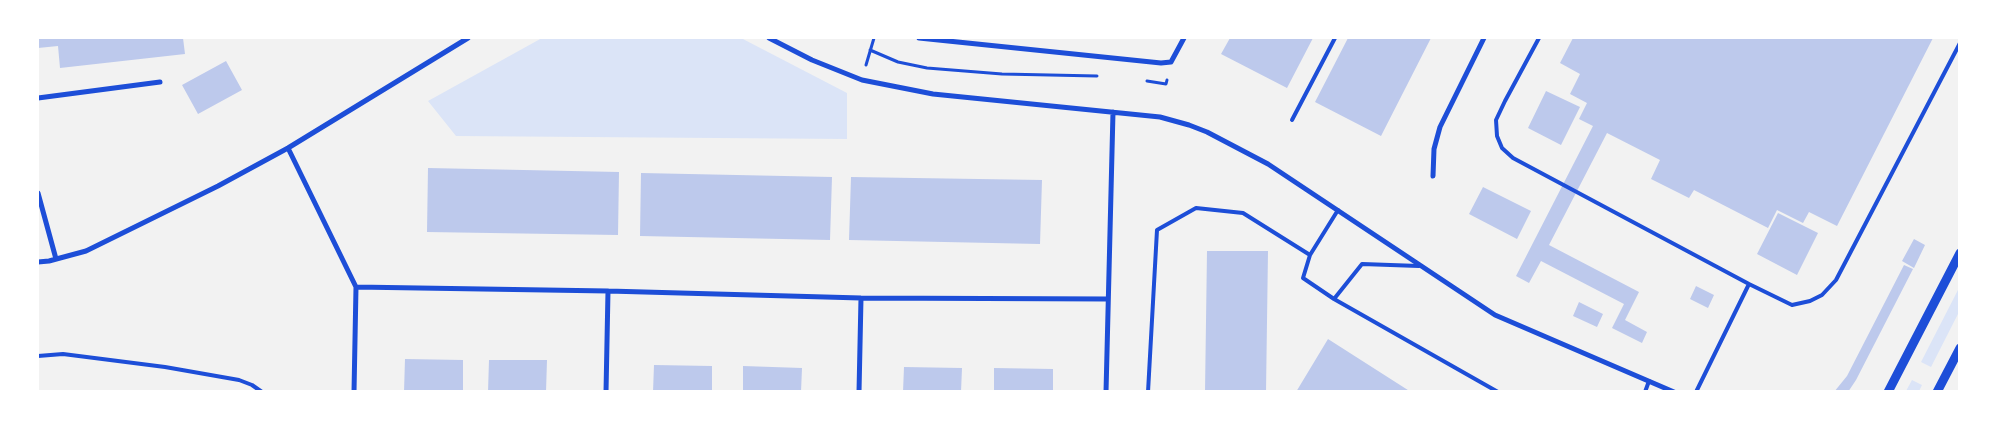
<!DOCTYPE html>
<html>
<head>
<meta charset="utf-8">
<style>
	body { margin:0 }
	#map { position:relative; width:1997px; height:429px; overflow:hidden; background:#f2f2f2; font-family:Karla,sans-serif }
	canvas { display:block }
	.frame { position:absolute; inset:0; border:39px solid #fff; pointer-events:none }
</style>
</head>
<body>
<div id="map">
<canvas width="1997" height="429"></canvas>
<div class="frame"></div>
</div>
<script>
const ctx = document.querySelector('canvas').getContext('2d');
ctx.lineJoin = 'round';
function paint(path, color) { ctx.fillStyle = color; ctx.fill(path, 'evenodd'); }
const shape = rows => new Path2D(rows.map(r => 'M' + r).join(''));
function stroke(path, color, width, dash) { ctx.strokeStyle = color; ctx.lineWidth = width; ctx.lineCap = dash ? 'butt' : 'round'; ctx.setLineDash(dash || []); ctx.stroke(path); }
const green = shape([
	[542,38,741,38,847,93,847,139,456,136,428,101],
	[1959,288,1959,312,1931,367,1921,362],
	[1912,380,1922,385,1919,391,1906,391]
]);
const building = shape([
	[38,38,183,38,185,54,60,68,58,46,38,48],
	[1230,38,1313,38,1287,88,1221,54],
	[1348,38,1431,38,1381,136,1315,102],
	[1573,38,1933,38,1837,226,1809,212,1803,223,1777,210,1768,228,1694,190,1689,198,1651,179,1660,160,1607,133,1549,245,1639,292,1625,320,1647,332,1642,343,1612,328,1624,304,1541,261,1529,283,1516,276,1593,126,1579,119,1587,103,1570,94,1580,74,1560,63],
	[226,61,242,90,198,114,182,85],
	[1546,91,1580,107,1561,145,1528,128],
	[428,168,619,172,618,235,427,232],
	[641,173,832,177,830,240,640,236],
	[851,177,1042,180,1040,244,849,240],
	[1483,187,1531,211,1517,239,1469,214],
	[1778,213,1818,233,1797,275,1757,254],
	[1914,239,1925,245,1914,268,1902,261],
	[1207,251,1268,251,1266,392,1205,392],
	[1904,265,1913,269,1856,380,1848,392,1834,392,1847,376],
	[1696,286,1714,295,1708,308,1690,299],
	[1579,302,1603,314,1597,327,1573,316],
	[1328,339,1411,392,1296,392],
	[405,359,463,360,463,392,404,392],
	[489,360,547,360,546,392,488,392],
	[654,365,712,366,712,392,653,392],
	[743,366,802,368,801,392,743,392],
	[904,367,962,368,961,392,903,392],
	[994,368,1053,369,1053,392,994,392]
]);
const path = shape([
	[870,50,898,62,927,68,1002,74,1097,76],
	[866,65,874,38],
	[1147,81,1166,84,1167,80]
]);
const service = shape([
	[1539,38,1505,101,1496,120,1497,136,1502,148,1513,158,1749,284,1792,305,1810,301,1822,295,1836,280,1960,43],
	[1292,120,1335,38],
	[1310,255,1338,210],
	[1334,299,1362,264,1419,266],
	[38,356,63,354,165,367,239,380,252,385,262,392],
	[1148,392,1157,230,1196,208,1243,213,1310,255,1303,278,1334,299,1498,392],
	[1645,392,1649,381],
	[1696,392,1749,284]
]);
const minor = shape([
	[769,38,812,60,862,80,933,94,1160,117,1189,125,1207,132,1268,164,1495,315,1674,392],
	[919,38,1161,63,1171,62,1184,38],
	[38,98,160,82],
	[288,148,356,287,354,392],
	[1433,176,1434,149,1440,127,1484,38],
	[38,193,56,259],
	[38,262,49,261,86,251,218,186,288,148,468,38],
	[356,287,608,291,861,298,1108,299],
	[606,392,608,291],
	[859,392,861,298],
	[1106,392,1113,112]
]);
const tertiary = shape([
	[1888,392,1960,253],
	[1937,392,1960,348]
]);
paint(green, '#dbe4f7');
paint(building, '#bdc9ec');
stroke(path, '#1d4ed8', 3);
stroke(service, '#1d4ed8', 4);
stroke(minor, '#1d4ed8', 5);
stroke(tertiary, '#1d4ed8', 9);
</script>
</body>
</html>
